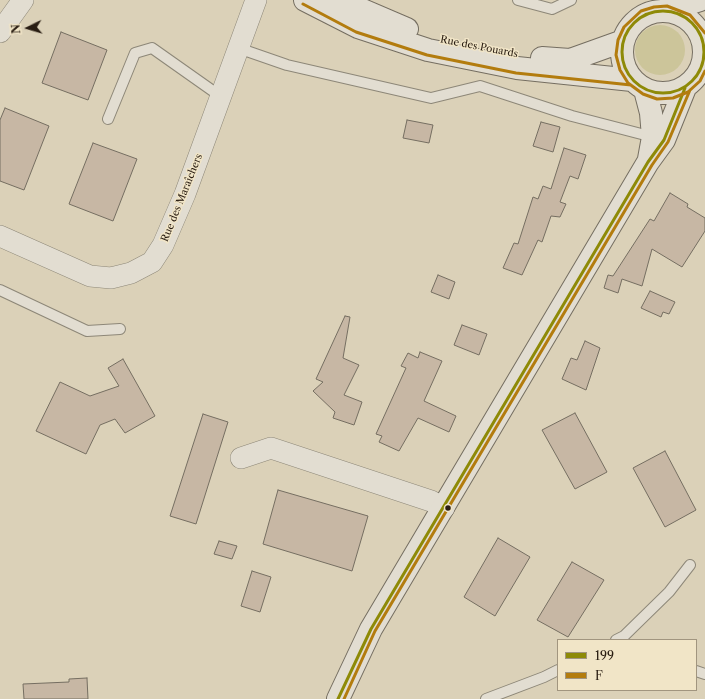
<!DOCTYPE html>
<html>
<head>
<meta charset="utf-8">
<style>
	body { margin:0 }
	#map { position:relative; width:705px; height:699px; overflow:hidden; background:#dbd1b8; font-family:"Libre Caslon Text",serif }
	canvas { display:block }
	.legend { position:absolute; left:557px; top:639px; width:140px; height:52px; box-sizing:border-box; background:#f1e5c7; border:1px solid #a1957f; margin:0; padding:5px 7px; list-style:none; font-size:12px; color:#291d12 }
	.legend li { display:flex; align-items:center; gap:8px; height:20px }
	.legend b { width:20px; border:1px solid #a1957f }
	.north { position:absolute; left:8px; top:8px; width:40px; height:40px; -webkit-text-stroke:3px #f1e5c7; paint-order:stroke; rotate:265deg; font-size:11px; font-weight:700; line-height:16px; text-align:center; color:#291d12 }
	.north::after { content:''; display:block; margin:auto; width:14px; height:18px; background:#291d12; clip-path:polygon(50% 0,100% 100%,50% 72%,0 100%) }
</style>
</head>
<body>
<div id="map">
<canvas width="705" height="699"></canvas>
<ul class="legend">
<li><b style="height:5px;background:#8e8a07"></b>199</li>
<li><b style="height:5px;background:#b37c0e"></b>F</li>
</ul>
<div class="north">N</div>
</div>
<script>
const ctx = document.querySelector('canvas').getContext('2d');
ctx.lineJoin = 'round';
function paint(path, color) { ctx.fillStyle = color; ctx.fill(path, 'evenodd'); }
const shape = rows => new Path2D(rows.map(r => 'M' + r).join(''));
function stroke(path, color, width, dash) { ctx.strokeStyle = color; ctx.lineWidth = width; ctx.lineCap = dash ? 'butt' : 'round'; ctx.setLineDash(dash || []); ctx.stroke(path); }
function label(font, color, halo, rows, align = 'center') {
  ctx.font = font + ' "Libre Caslon Text",serif'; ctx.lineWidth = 3; ctx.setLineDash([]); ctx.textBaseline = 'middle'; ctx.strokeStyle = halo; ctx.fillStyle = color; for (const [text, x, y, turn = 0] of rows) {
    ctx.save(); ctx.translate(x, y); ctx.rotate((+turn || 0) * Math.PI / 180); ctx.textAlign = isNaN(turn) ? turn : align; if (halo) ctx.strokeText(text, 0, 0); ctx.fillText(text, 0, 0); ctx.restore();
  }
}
const green = shape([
	'635 50a25 25 0 1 1 50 0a25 25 0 1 1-50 0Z'
]);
const building = shape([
	[61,32,107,50,88,100,42,83,61,32],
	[5,108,49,126,24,190,0,181,0,120,5,108],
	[407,120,433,125,429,143,403,138,407,120],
	[541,122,560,127,553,152,533,146,541,122],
	[93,143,137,159,113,221,69,204,93,143],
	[564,148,586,155,578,179,570,176,560,202,566,204,560,217,551,216,542,242,538,240,522,275,503,268,514,243,518,244,533,197,538,199,543,186,551,189,564,148],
	[670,193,688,204,687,207,705,218,705,231,682,267,652,249,642,286,622,279,618,293,604,288,608,275,613,276,650,219,654,221,670,193],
	[438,275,455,282,449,299,431,292,438,275],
	[650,291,675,302,669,314,663,312,661,317,641,308,650,291],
	[345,316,350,317,343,358,359,365,344,395,362,402,354,425,333,418,335,412,313,391,323,382,316,379,345,316],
	[462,325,487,334,479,355,454,345,462,325],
	[585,341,600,348,586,390,562,379,571,358,577,360,585,341],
	[420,352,442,361,424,401,456,416,449,432,418,418,399,451,379,442,382,436,376,434,406,368,401,366,408,353,418,358,420,352],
	[123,359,155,416,125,433,115,419,100,425,86,454,36,431,60,382,90,396,119,386,108,368,123,359],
	[575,413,607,472,575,489,542,430,575,413],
	[203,414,228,422,196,524,170,516,203,414],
	[665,451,696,510,665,527,633,468,665,451],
	[278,490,368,516,352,571,263,544,278,490],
	[498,538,530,557,495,616,464,597,498,538],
	[219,541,237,546,232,559,214,554,219,541],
	[572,562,604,580,568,637,537,620,572,562],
	[252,571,271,577,260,612,241,606,252,571],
	[87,678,88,699,24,699,23,684,69,682,69,679,87,678]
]);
const lane = shape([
	[518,0,552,9,571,0],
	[238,48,287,65,431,98,480,86,572,116,653,137],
	[108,119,135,53,152,48,220,96],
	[0,290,87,331,120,329],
	[616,640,624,636,669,592,690,565],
	[696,671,705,674],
	[486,699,544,677,558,670]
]);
const street = shape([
	[0,32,23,0],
	[0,236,90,276,111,278,131,273,152,262,163,245,185,194,256,0],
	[241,458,271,448,431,501,444,508]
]);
const secondary = shape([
	[305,0,358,27,428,50,517,68,632,80],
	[339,0,407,29],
	'622 52a41 41 0 1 1 82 0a41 41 0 1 1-82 0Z',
	[666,11,700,0],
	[542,58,570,60,623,41],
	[645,90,651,113,653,137,649,159],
	[338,699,371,629,648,162,664,140,685,88]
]);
const bus1 = shape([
	'622 52a41 41 0 1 1 82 0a41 41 0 1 1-82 0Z',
	[338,699,371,629,648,162,664,140,685,88]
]);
const bus2 = shape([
	[303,4,356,32,427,55,516,73,631,85],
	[705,33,690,15,667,6,654,7,641,11,624,27,618,40,616,55,620,70,628,83,643,94,657,99,673,98,688,92,700,81,705,71],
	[344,699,375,631,652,165,668,142,690,90]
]);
const markers = [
	[448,508,3.5,"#291d12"]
];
const streetNames = [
	["Rue des Pouards",479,47,11],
	["Rue des Maraîchers",182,198,-68]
];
paint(green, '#ccc59a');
paint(building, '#c7b7a4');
stroke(building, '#756e61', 1);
stroke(lane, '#8d8778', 12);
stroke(street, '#8d8778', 22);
stroke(secondary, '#756e61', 24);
stroke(lane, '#e2ddd1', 10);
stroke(street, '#e2ddd1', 21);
stroke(secondary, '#e2ddd1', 22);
stroke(bus1, '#8e8a07', 3);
stroke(bus2, '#b37c0e', 3);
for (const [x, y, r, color] of markers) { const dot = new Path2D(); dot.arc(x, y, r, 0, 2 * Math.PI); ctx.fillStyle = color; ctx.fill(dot); stroke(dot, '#f1e5c7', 1.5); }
label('10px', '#291d12', '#f1e5c7', streetNames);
</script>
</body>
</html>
